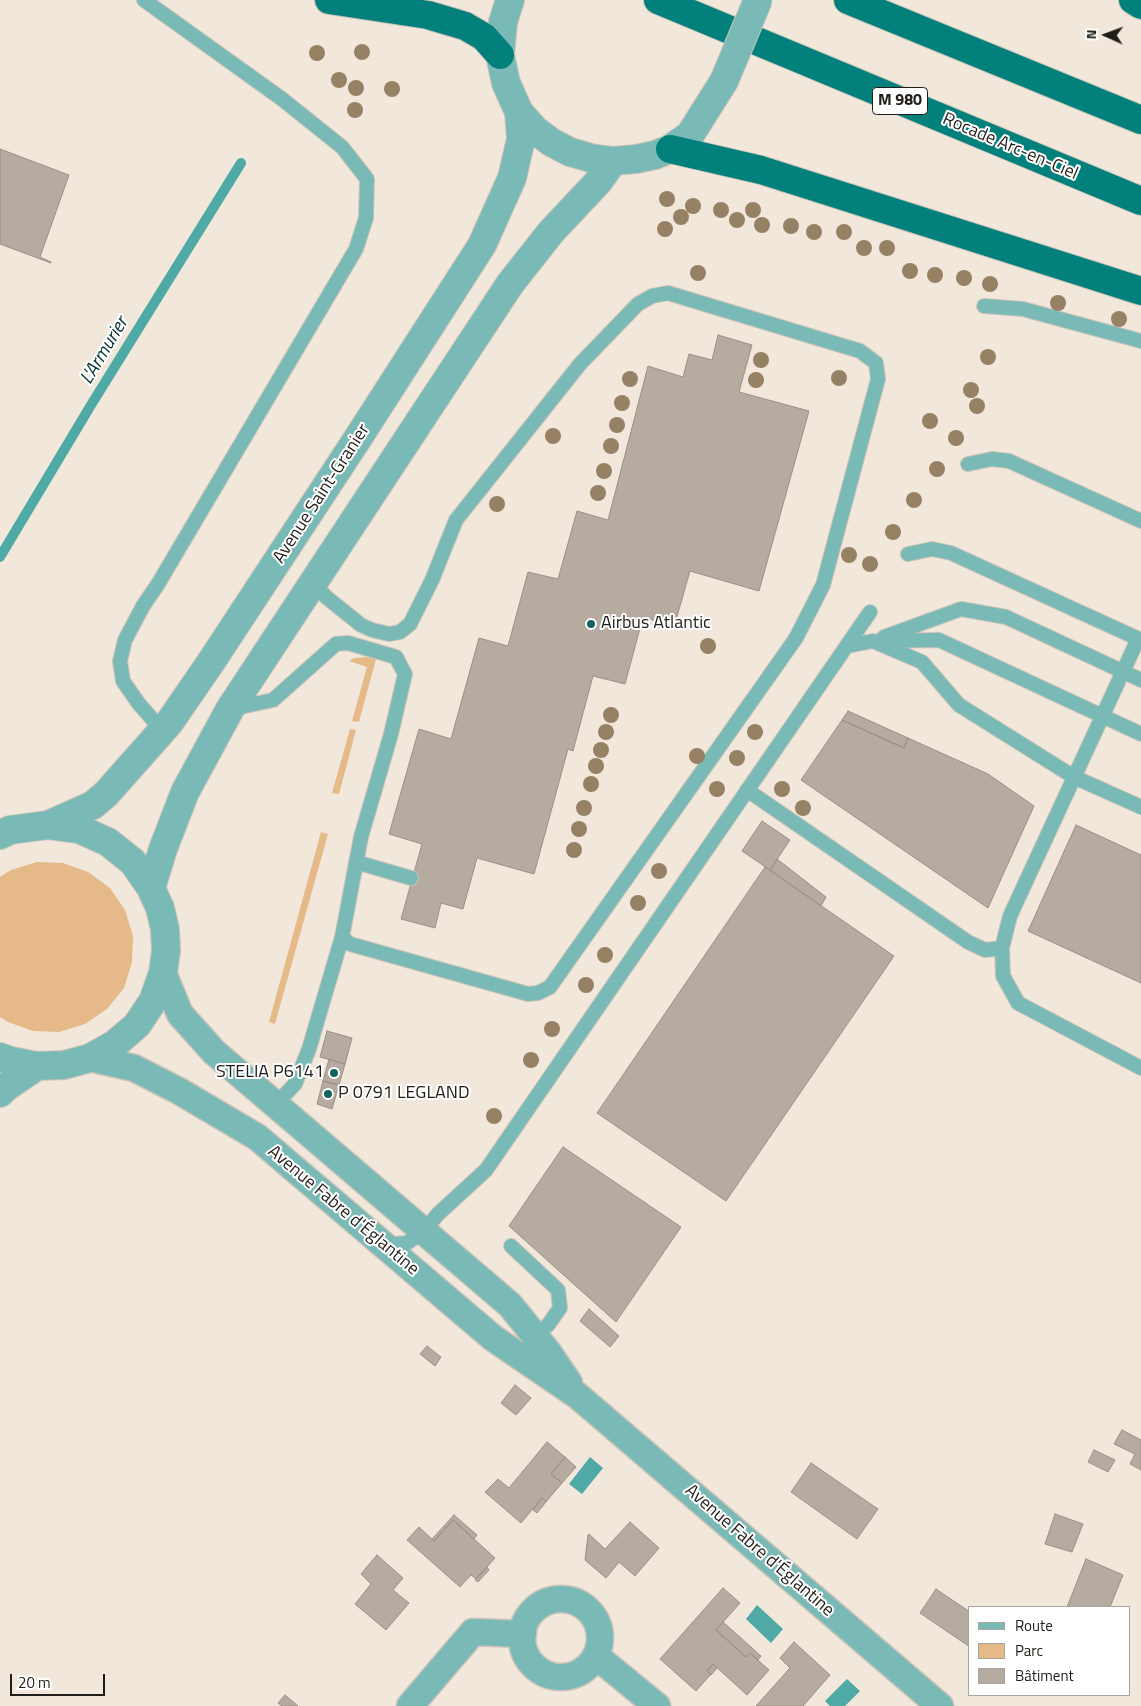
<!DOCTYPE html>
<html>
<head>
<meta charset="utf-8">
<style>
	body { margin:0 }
	#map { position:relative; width:1141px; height:1706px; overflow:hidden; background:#f2e7db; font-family:"Titillium Web",sans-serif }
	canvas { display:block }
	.legend { position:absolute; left:968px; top:1606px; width:162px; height:90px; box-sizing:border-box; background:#fff; border:1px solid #a6a5a3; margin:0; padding:6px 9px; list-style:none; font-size:15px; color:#211d19 }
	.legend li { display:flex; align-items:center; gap:10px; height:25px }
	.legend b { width:25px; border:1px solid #a6a5a3 }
	.north { position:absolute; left:1081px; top:10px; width:50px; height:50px; -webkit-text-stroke:4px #fff; paint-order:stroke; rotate:272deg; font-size:14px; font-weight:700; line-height:20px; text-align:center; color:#211d19 }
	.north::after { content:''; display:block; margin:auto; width:18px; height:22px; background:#211d19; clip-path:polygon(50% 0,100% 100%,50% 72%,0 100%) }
	.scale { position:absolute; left:10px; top:1674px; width:95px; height:22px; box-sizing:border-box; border:2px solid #211d19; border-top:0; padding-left:6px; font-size:15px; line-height:18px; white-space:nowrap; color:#211d19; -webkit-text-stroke:4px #fff; paint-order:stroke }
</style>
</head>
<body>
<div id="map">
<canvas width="1141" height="1706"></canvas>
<ul class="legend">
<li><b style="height:6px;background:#7abab6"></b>Route</li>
<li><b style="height:14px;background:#e5b988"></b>Parc</li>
<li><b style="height:14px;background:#b5aba0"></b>Bâtiment</li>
</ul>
<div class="north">N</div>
<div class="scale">20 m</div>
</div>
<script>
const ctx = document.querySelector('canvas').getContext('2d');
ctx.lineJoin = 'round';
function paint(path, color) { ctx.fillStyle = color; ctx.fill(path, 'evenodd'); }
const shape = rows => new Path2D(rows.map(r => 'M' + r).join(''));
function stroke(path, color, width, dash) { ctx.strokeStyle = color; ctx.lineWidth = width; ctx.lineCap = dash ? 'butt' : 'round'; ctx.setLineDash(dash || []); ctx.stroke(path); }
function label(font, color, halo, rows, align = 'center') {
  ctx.font = font + ' "Titillium Web",sans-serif'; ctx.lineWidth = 4; ctx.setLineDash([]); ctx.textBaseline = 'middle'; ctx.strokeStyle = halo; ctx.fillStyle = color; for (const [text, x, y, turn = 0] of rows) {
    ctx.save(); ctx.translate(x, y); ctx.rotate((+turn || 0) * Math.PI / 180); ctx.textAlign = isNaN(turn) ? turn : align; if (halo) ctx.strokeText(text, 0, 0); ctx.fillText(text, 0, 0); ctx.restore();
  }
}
const green = shape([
	[367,657,376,659,359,722,352,721,367,667,349,661,354,658],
	[350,729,356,730,339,794,332,793],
	[321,832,328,834,275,1024,269,1022],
	[37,862,63,863,88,872,110,888,125,910,133,936,132,962,124,988,107,1009,85,1024,59,1032,33,1031,8,1022,0,1017,0,877,11,870]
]);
const water = shape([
	[590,1457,603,1468,582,1494,569,1484],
	[757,1605,783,1629,771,1643,746,1619],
	[847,1679,860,1691,845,1706,830,1706,825,1701]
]);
const stream = shape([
	[0,557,91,405,241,163]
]);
const building = shape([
	[0,149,69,175,40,257,51,262,51,263,0,244,0,149],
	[718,335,752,345,739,392,809,411,759,591,690,571,674,627,643,617,625,684,593,676,573,751,568,749,534,874,477,858,463,909,441,903,435,928,401,919,422,844,389,834,419,729,451,739,479,638,508,646,528,572,558,579,577,511,608,520,648,366,683,377,689,354,712,360,718,335],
	[848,711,908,738,904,748,842,720,848,711],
	[842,720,904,748,908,738,988,774,1034,806,988,908,801,780,842,720],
	[762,821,790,840,770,870,742,851,762,821],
	[1076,825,1141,855,1141,983,1028,931,1076,825],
	[777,859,826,897,821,906,770,870,777,859],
	[765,867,894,956,726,1201,597,1113,765,867],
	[327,1031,352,1038,345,1064,320,1057,327,1031],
	[329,1059,345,1064,339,1085,323,1081,329,1059],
	[323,1081,339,1085,332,1109,317,1104,323,1081],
	[563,1147,681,1227,616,1322,509,1226,563,1147],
	[589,1309,619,1336,610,1347,580,1321,589,1309],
	[427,1346,441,1357,435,1366,420,1354,427,1346],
	[515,1385,531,1398,516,1415,501,1403,515,1385],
	[1122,1430,1141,1440,1141,1470,1130,1464,1135,1454,1114,1444,1122,1430],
	[547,1442,565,1457,551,1474,562,1483,546,1502,542,1498,521,1523,485,1492,498,1479,509,1488,547,1442],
	[1094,1450,1115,1460,1108,1472,1088,1462,1094,1450],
	[565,1457,576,1467,562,1483,551,1474,565,1457],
	[811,1463,878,1509,857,1539,791,1492,811,1463],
	[542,1498,546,1502,537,1513,533,1510,542,1498],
	[1055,1514,1083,1524,1072,1552,1045,1544,1055,1514],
	[454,1515,477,1535,474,1539,453,1520,434,1541,432,1539,454,1515],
	[453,1520,495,1558,476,1579,471,1575,460,1587,407,1540,419,1527,434,1541,453,1520],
	[630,1522,659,1548,635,1576,619,1562,606,1578,585,1560,588,1535,589,1534,605,1549,630,1522],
	[377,1555,403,1578,393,1590,409,1603,386,1630,355,1604,371,1584,361,1574,377,1555],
	[1086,1559,1123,1575,1110,1607,1067,1607,1086,1559],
	[487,1567,489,1570,478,1582,475,1580,487,1567],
	[723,1588,740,1603,716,1630,746,1657,750,1653,769,1670,747,1695,713,1664,707,1671,711,1674,696,1691,660,1659,723,1588],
	[936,1589,970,1612,970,1647,920,1613,936,1589],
	[723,1622,761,1656,758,1660,750,1653,746,1657,716,1630,723,1622],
	[794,1642,830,1675,803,1706,756,1706,790,1668,780,1658,794,1642],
	[713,1664,717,1668,711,1675,707,1671,713,1664],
	[285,1695,298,1706,282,1706,278,1703,285,1695]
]);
const service = shape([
	[144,0,282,99,342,147,367,179,366,218,356,249,158,584,143,606,125,640,120,661,123,681,139,704,162,730],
	[984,306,1023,309,1141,341],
	[968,464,992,459,1009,461,1141,521],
	[908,554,932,549,951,553,1141,640],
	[884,637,961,609,1006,617,1141,680],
	[1138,639,1010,916,1002,948,1003,976,1018,1003,1141,1068],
	[879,641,939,640,1141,734],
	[847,646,873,641,922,662,959,705,1074,777,1141,807],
	[231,709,273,700,336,644,348,643,396,657,405,674,391,734,361,837,342,937,350,944,528,994,538,993,550,987,796,638,823,585,878,379,876,363,860,351,668,293,652,296,638,304,580,364,456,520,432,580,410,624,400,632,389,634,372,630,361,625,326,597,313,582],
	[747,790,968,942,985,950,1002,948],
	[356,862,411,878],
	[276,1104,295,1084,309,1049,342,937],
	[384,1245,407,1243,424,1231,438,1214,486,1170,870,612],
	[511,1246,558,1290,560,1308,548,1325,535,1336]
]);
const minor = shape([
	[163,973,180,1014,214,1052,510,1305,548,1352,569,1383],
	[90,1058,134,1068,179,1091,257,1137,493,1338,578,1396,940,1706],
	'522 1638a39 39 0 1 1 78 0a39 39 0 1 1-78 0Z',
	[596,1656,657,1706],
	[410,1706,473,1632,523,1634]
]);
const tertiary = shape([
	[510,0,503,22,500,55,506,83,519,112,535,130,551,142,570,152,591,158,613,161,636,159,655,155,670,149,690,135,724,81],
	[48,825,93,805,106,794,169,723,211,662,358,438,482,245,512,178,521,139,519,112],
	[0,835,10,830,48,825,79,829,108,842,133,862,151,888,160,908,165,929,166,951,163,973,153,1001,137,1025,115,1044,90,1058,64,1065,37,1066,11,1061,0,1057],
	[151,888,163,849,185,792,230,709,510,284,551,232,598,182,613,161],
	[0,1093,6,1087,37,1066]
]);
const trunk = shape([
	[329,0,428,15,465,26,484,37,500,55],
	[658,0,1141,201],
	[848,0,1141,120],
	[1133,0,1141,5],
	[670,149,761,170,1141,291]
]);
const tertiaryBridge = shape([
	[724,81,758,0]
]);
const trees = [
	[362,52],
	[317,53],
	[339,80],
	[356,88],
	[392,89],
	[355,110],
	[667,199],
	[693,206],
	[721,210],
	[753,210],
	[681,217],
	[737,220],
	[762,225],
	[791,226],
	[665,229],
	[814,232],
	[844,232],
	[864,248],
	[887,248],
	[910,271],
	[698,273],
	[935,275],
	[964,278],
	[990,284],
	[1058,303],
	[1119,319],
	[988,357],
	[761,360],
	[839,378],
	[630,379],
	[756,380],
	[971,390],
	[622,403],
	[977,406],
	[930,421],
	[617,425],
	[553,436],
	[956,438],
	[611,446],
	[937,469],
	[604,471],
	[598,493],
	[914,500],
	[497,504],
	[893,532],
	[849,555],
	[870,564],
	[708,646],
	[611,715],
	[606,732],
	[755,732],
	[601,750],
	[697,756],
	[737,758],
	[596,766],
	[591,784],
	[717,789],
	[782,789],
	[584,808],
	[803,808],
	[579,829],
	[574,850],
	[659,871],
	[638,903],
	[605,955],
	[586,985],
	[552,1029],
	[531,1060],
	[494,1116]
];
const markers = [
	[591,624,5,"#156360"],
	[334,1073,5,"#156360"],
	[328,1094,5,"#156360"]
];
const shields = [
	[900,101,55]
];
const shieldNames = [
	["M 980",900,101]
];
const streetNames = [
	["Rocade Arc-en-Ciel",1010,147,23],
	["Avenue Saint-Granier",322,494,-57],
	["Avenue Fabre d'Églantine",343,1211,40],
	["Avenue Fabre d'Églantine",759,1551,41]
];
const poiNames = [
	["Airbus Atlantic",601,624],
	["STELIA P6141",324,1073,"right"],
	["P 0791 LEGLAND",338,1094]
];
const waterNames = [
	["L'Armurier",105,351,-59]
];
paint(green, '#e5b988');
paint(water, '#4fa9a4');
stroke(stream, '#4fa9a4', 10);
paint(building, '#b5aba0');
stroke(building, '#9a9085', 1);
stroke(service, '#ccc3b8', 16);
stroke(minor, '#ccc3b8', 29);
stroke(tertiary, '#ccc3b8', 30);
stroke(trunk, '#ccc3b8', 30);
stroke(service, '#7abab6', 14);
stroke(minor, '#7abab6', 26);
stroke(tertiary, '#7abab6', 28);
stroke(trunk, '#02817c', 28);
stroke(tertiaryBridge, '#ccc3b8', 30, []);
stroke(tertiaryBridge, '#7abab6', 28);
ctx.fillStyle = '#978164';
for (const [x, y] of trees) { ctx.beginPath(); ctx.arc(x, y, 8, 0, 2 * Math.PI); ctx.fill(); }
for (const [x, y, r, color] of markers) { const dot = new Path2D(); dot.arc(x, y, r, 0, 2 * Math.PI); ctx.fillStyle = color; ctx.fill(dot); stroke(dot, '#fff', 2); }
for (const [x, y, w] of shields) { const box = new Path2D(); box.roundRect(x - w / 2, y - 13.5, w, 27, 4); ctx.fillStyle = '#fff'; ctx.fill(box); stroke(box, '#211d19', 1); }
label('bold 16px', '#211d19', null, shieldNames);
label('18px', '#211d19', '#fff', streetNames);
label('18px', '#211d19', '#fff', poiNames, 'left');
label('italic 19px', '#083533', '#fff', waterNames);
</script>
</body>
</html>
